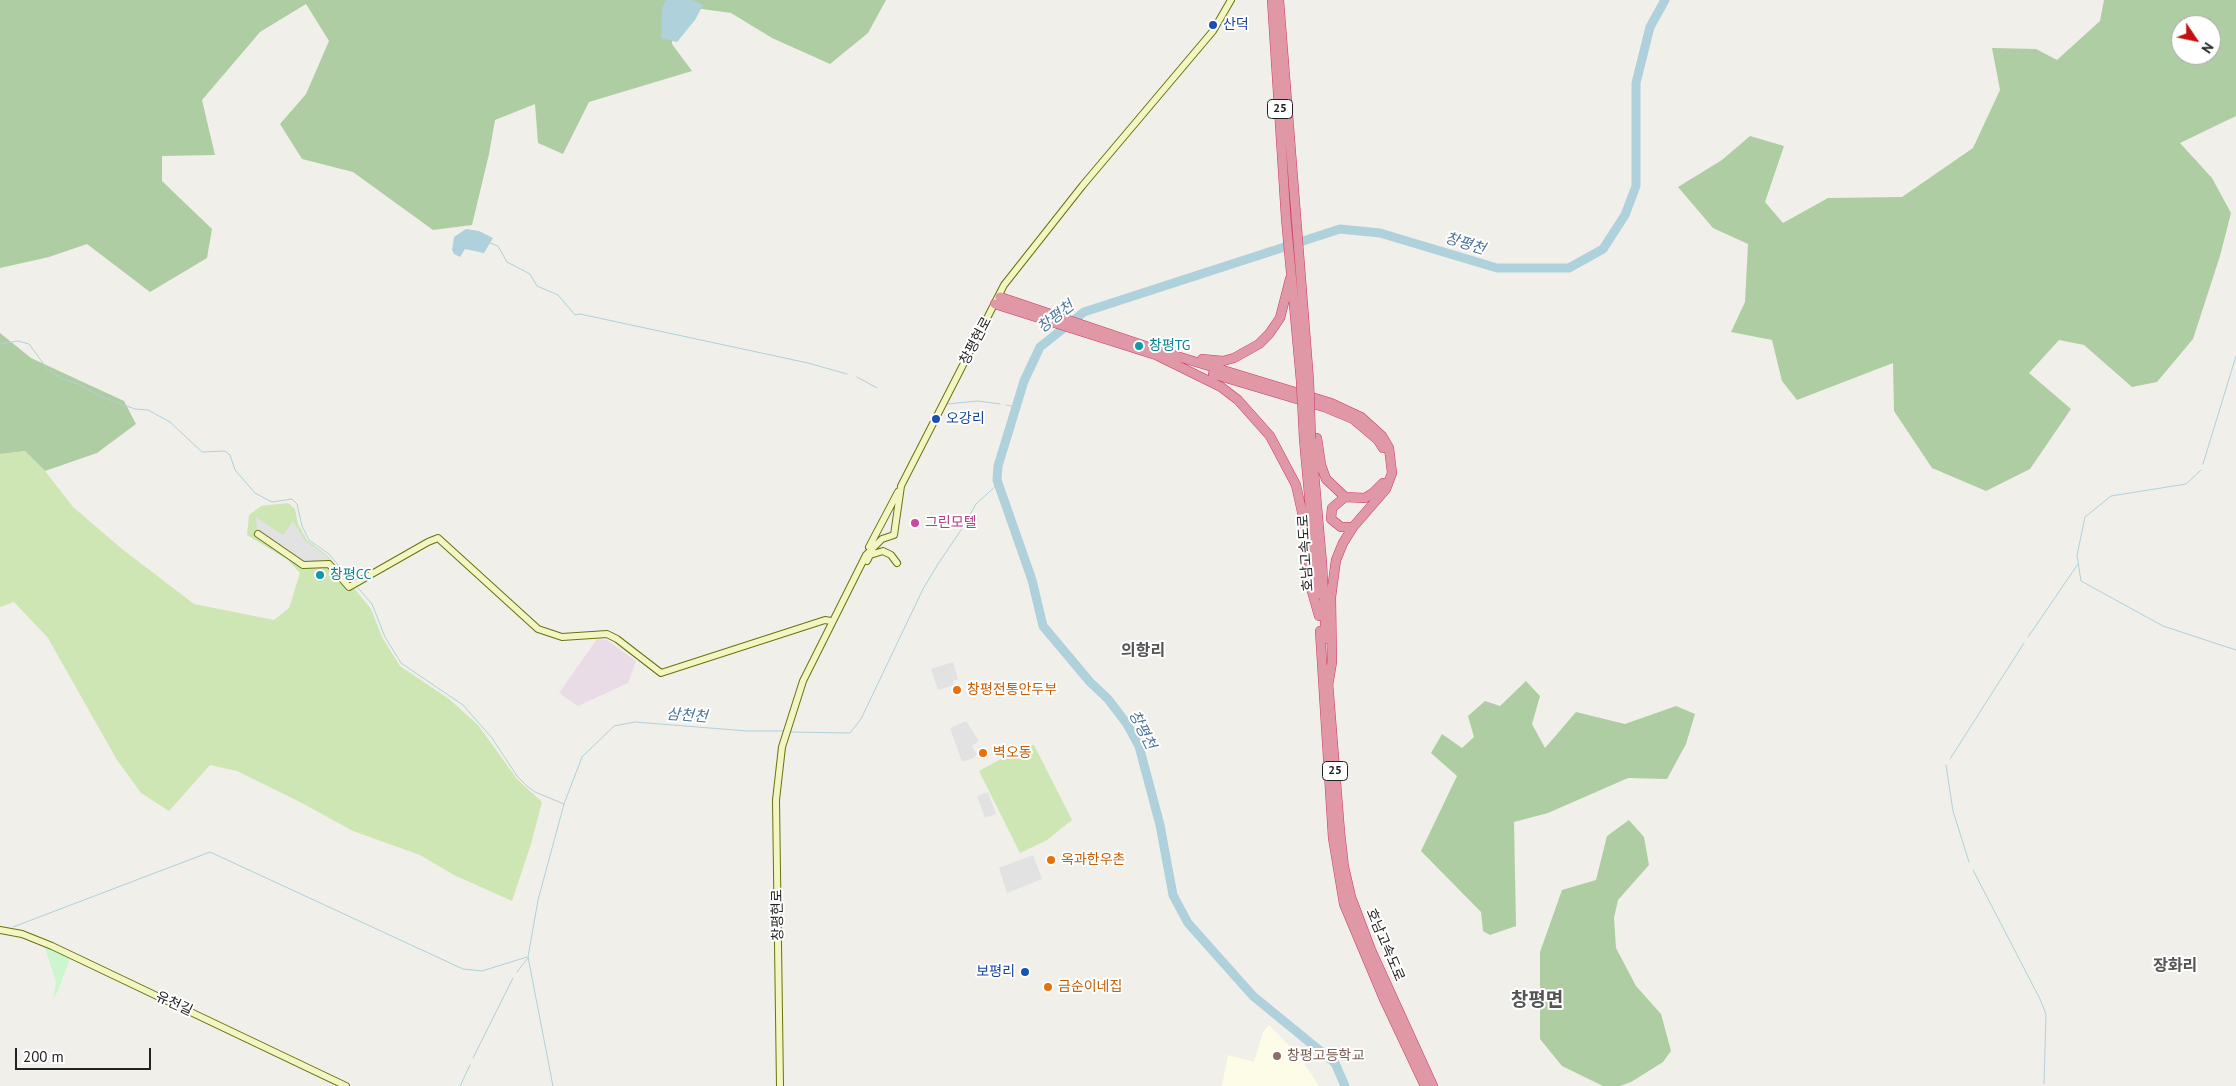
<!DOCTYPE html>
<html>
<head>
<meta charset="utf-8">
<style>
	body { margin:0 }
	#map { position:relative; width:2236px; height:1086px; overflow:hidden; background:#f1efe9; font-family:"PT Sans",sans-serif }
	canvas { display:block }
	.north { position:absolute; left:2171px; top:15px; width:50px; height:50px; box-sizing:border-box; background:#fff; border:1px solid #a7a7a7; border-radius:50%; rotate:124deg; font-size:14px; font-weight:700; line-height:20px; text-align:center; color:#222 }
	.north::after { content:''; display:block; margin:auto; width:18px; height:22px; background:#c31010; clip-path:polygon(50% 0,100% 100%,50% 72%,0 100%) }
	.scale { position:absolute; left:15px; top:1048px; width:136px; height:22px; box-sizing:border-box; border:2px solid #222; border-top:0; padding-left:6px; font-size:15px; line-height:18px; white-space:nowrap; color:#222; -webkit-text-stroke:4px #fff; paint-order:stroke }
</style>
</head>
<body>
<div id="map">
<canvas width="2236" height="1086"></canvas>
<div class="north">N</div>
<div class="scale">200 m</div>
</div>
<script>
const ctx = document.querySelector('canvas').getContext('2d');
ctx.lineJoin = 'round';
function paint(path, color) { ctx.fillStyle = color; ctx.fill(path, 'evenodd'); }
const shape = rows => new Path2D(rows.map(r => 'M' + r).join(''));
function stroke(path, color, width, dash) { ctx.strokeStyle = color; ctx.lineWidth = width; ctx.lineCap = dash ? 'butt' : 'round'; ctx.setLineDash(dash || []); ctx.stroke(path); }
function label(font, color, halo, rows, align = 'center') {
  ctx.font = font + ' "PT Sans","Noto Sans KR",sans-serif'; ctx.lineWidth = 4; ctx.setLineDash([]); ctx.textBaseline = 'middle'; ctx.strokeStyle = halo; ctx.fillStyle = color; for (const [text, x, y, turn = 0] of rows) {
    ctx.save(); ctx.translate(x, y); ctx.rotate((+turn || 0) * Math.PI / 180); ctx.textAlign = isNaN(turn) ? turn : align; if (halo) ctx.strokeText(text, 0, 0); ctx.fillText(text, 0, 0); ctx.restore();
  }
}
const industrial = shape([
	[597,639,607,640,636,661,628,683,578,706,559,693]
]);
const education = shape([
	[1269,1025,1300,1057,1319,1086,1222,1086,1228,1055,1254,1062,1263,1032]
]);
const grass = shape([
	[25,451,45,471,73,507,122,549,194,604,274,620,289,608,300,573,288,560,247,535,249,515,261,506,288,503,295,509,298,524,307,540,327,555,371,609,382,637,400,666,449,699,478,725,517,779,542,802,531,844,512,901,454,875,420,855,353,831,300,802,237,771,210,765,169,811,141,793,117,760,48,638,14,602,0,607,0,454],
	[1034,745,1072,820,1047,840,1020,853,979,771,1025,746]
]);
const forest = shape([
	[0,0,886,0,868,33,830,64,772,38,731,13,673,5,672,44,692,71,589,102,563,154,538,143,535,104,495,120,489,154,472,225,433,230,353,172,302,159,280,124,306,94,329,41,306,4,260,32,202,100,215,155,162,156,162,181,212,229,207,258,150,292,87,244,49,257,0,268],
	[2104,0,2236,0,2236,116,2180,143,2212,178,2231,213,2220,256,2193,339,2157,382,2132,387,2084,345,2059,340,2029,373,2071,409,2030,469,1986,491,1932,468,1894,411,1893,363,1797,400,1782,381,1772,340,1731,332,1745,302,1748,244,1713,228,1678,187,1722,160,1750,136,1784,146,1765,202,1783,223,1828,198,1902,197,1973,148,2000,90,1992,48,2036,49,2057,60,2100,21],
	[2181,25,2211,25,2211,55,2181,55],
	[0,333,31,358,124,401,136,424,97,453,45,471,25,451,0,454],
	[1526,681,1540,696,1532,724,1545,748,1576,712,1625,724,1676,706,1695,714,1686,744,1667,779,1628,778,1548,813,1514,822,1516,926,1490,935,1483,931,1481,912,1421,851,1457,776,1431,753,1442,734,1462,748,1474,737,1468,716,1485,701,1500,706],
	[1629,820,1644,837,1649,865,1618,900,1614,918,1616,948,1636,986,1661,1014,1671,1051,1663,1062,1631,1082,1620,1086,1603,1086,1562,1066,1540,1039,1540,952,1562,890,1596,880,1607,836]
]);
const park = shape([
	[44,945,70,958,58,991,53,999,56,982]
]);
const parking = shape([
	[256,517,283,535,293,521,305,541,327,556,330,562,304,563,257,532],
	[953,662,958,679,953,681,954,685,938,690,931,669],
	[966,721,979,741,972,746,977,754,974,758,962,762,950,728],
	[988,792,996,814,985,818,977,796],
	[1033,855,1042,879,1007,893,999,868]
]);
const water = shape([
	[666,0,693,0,703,5,695,20,677,42,661,38,662,8],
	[466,229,479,231,493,238,484,253,465,249,460,257,454,254,452,250,454,237]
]);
const stream = shape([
	[490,243,498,246,507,262,530,274,537,286,558,295,575,315,580,314,808,363,847,374],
	[0,344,18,341,29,344,48,370,62,379,78,384,102,397,135,409,148,410,170,422,202,452,225,451,230,455,235,470,255,493,272,502,292,499,297,504,302,526,309,540,329,554,353,583],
	[857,377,877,388],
	[947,404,978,401,1000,404],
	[1006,405,1016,407],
	[2203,464,2236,356],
	[2201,470,2186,484,2111,496,2085,517,2077,555,2081,581,2163,626,2236,650],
	[358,588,372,604,385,637,401,663,463,705,492,738,517,776,527,786,535,792,564,804],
	[2028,637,2078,564],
	[791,732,850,733,861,719,923,589,938,564,963,527,976,504,998,484],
	[1950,759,2024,643],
	[1946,765,1953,811,1969,862],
	[1973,870,2040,999,2046,1014,2044,1084],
	[13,927,210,852,463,969,482,971,527,957],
	[517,972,528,958],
	[473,1058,513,978],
	[460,1086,470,1065],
	[553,1086,528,957,538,900,564,804,582,757,614,726,635,722,747,731,784,731]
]);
const river = shape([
	[1345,1086,1335,1063,1253,996,1188,923,1173,895,1160,825,1139,746,1127,724,1108,699,1090,682,1043,626,1032,580,997,480,998,466,1024,381,1040,347,1084,312,1340,229,1380,233,1497,268,1569,268,1603,249,1625,215,1636,186,1636,83,1650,27,1665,0]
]);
const secondary = shape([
	[258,534,303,565,329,564,349,587,428,542,438,538,538,629,562,637,607,634,617,639,661,673,825,620,831,621],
	[869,547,898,492],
	[867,561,870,555,883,551,891,555,897,563],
	[0,930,22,934,52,946,346,1086],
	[780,1086,776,800,782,747,803,681,866,555,882,539,894,535,901,486,1004,285,1083,185,1213,31,1231,0]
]);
const highway = shape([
	[1272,0,1286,218,1301,381],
	[1279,0,1309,381],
	[1000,297,1160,351,1331,403,1361,417,1382,436,1389,448,1392,473,1386,489,1353,527,1343,543,1336,560,1331,597,1332,662,1328,686],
	[995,304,1156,355],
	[1158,356,1221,387,1238,400,1270,436,1296,485,1307,534,1311,588,1319,616],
	[1202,359,1223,361,1234,358,1259,344,1269,334,1280,318,1290,279],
	[1213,374,1324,407,1353,419,1378,440,1383,448],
	[1317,438,1321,465,1326,479,1345,497,1365,498,1373,493,1383,483],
	[1304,439,1318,594],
	[1311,439,1322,563,1326,639],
	[1345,497,1332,508,1331,519,1341,527,1353,527],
	[1320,631,1333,838,1344,904,1384,999,1425,1086],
	[1328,682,1340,832,1344,867,1351,897,1371,950,1433,1086]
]);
const highwayBridge = shape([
	[1301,381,1304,439],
	[1309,381,1311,439]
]);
const markers = [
	[1213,25,5,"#1a4fb4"],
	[1139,346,5,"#0f9aa8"],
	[936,419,5,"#1a4fb4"],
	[915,523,5,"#d1479c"],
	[320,575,5,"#0f9aa8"],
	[957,690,5,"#e8710a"],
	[983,753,5,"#e8710a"],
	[1051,860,5,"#e8710a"],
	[1025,972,5,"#1a4fb4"],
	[1048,987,5,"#e8710a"],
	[1277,1056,5,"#8d6e63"]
];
const shields = [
	[1280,109,25],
	[1335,771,25]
];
const shieldNames = [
	["25",1280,109],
	["25",1335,771]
];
const transitNames = [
	["산덕",1223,25],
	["오강리",946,419],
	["보평리",1015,972,"right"]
];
const streetNames = [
	["창평현로",976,341,-62],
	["호남고속도로",1306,553,-94],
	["창평현로",778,915,-91],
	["호남고속도로",1385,945,67],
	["유천길",174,1004,25]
];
const cultureNames = [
	["창평TG",1149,346],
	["창평CC",330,575]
];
const hotelNames = [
	["그린모텔",925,523]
];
const foodNames = [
	["창평전통안두부",967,690],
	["벽오동",993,753],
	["옥과한우촌",1061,860],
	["금순이네집",1058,987]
];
const educationNames = [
	["창평고등학교",1287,1056]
];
const waterNames = [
	["창평천",1465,244,17],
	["창평천",1056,317,-38],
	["삼천천",687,716,4],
	["창평천",1142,730,63]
];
const quarterNames = [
	["의항리",1143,651],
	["장화리",2175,966]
];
const districtNames = [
	["창평면",1537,1001]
];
paint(industrial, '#eadce7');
paint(education, '#fdfde7');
paint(grass, '#cde6b4');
paint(forest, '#aecda2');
paint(park, '#ccf6cf');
paint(parking, '#e2e2e2');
paint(water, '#aed1db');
stroke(stream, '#aed1db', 1);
stroke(river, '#aed1db', 9);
stroke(secondary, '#68730e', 8);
stroke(highway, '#ce376b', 10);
stroke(secondary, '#f3f5c3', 6);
stroke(highway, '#e198a6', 9);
stroke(highwayBridge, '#ce376b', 10, []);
stroke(highwayBridge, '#e198a6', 9);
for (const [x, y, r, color] of markers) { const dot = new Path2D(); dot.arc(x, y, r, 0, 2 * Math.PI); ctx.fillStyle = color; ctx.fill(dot); stroke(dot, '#fff', 2); }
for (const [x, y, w] of shields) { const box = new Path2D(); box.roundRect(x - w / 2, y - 9.5, w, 19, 4); ctx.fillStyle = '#fff'; ctx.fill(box); stroke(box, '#222', 1); }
label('bold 12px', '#222', null, shieldNames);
label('14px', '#164399', '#fff', transitNames, 'left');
label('14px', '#222', '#fff', streetNames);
label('14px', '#0d838f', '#fff', cultureNames, 'left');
label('14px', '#b23c85', '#fff', hotelNames, 'left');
label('14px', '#c56008', '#fff', foodNames, 'left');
label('14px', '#785e54', '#fff', educationNames, 'left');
label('italic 15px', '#4e759c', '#fff', waterNames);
label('bold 16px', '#555', '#fff', quarterNames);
label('bold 19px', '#555', '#fff', districtNames);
</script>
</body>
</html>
